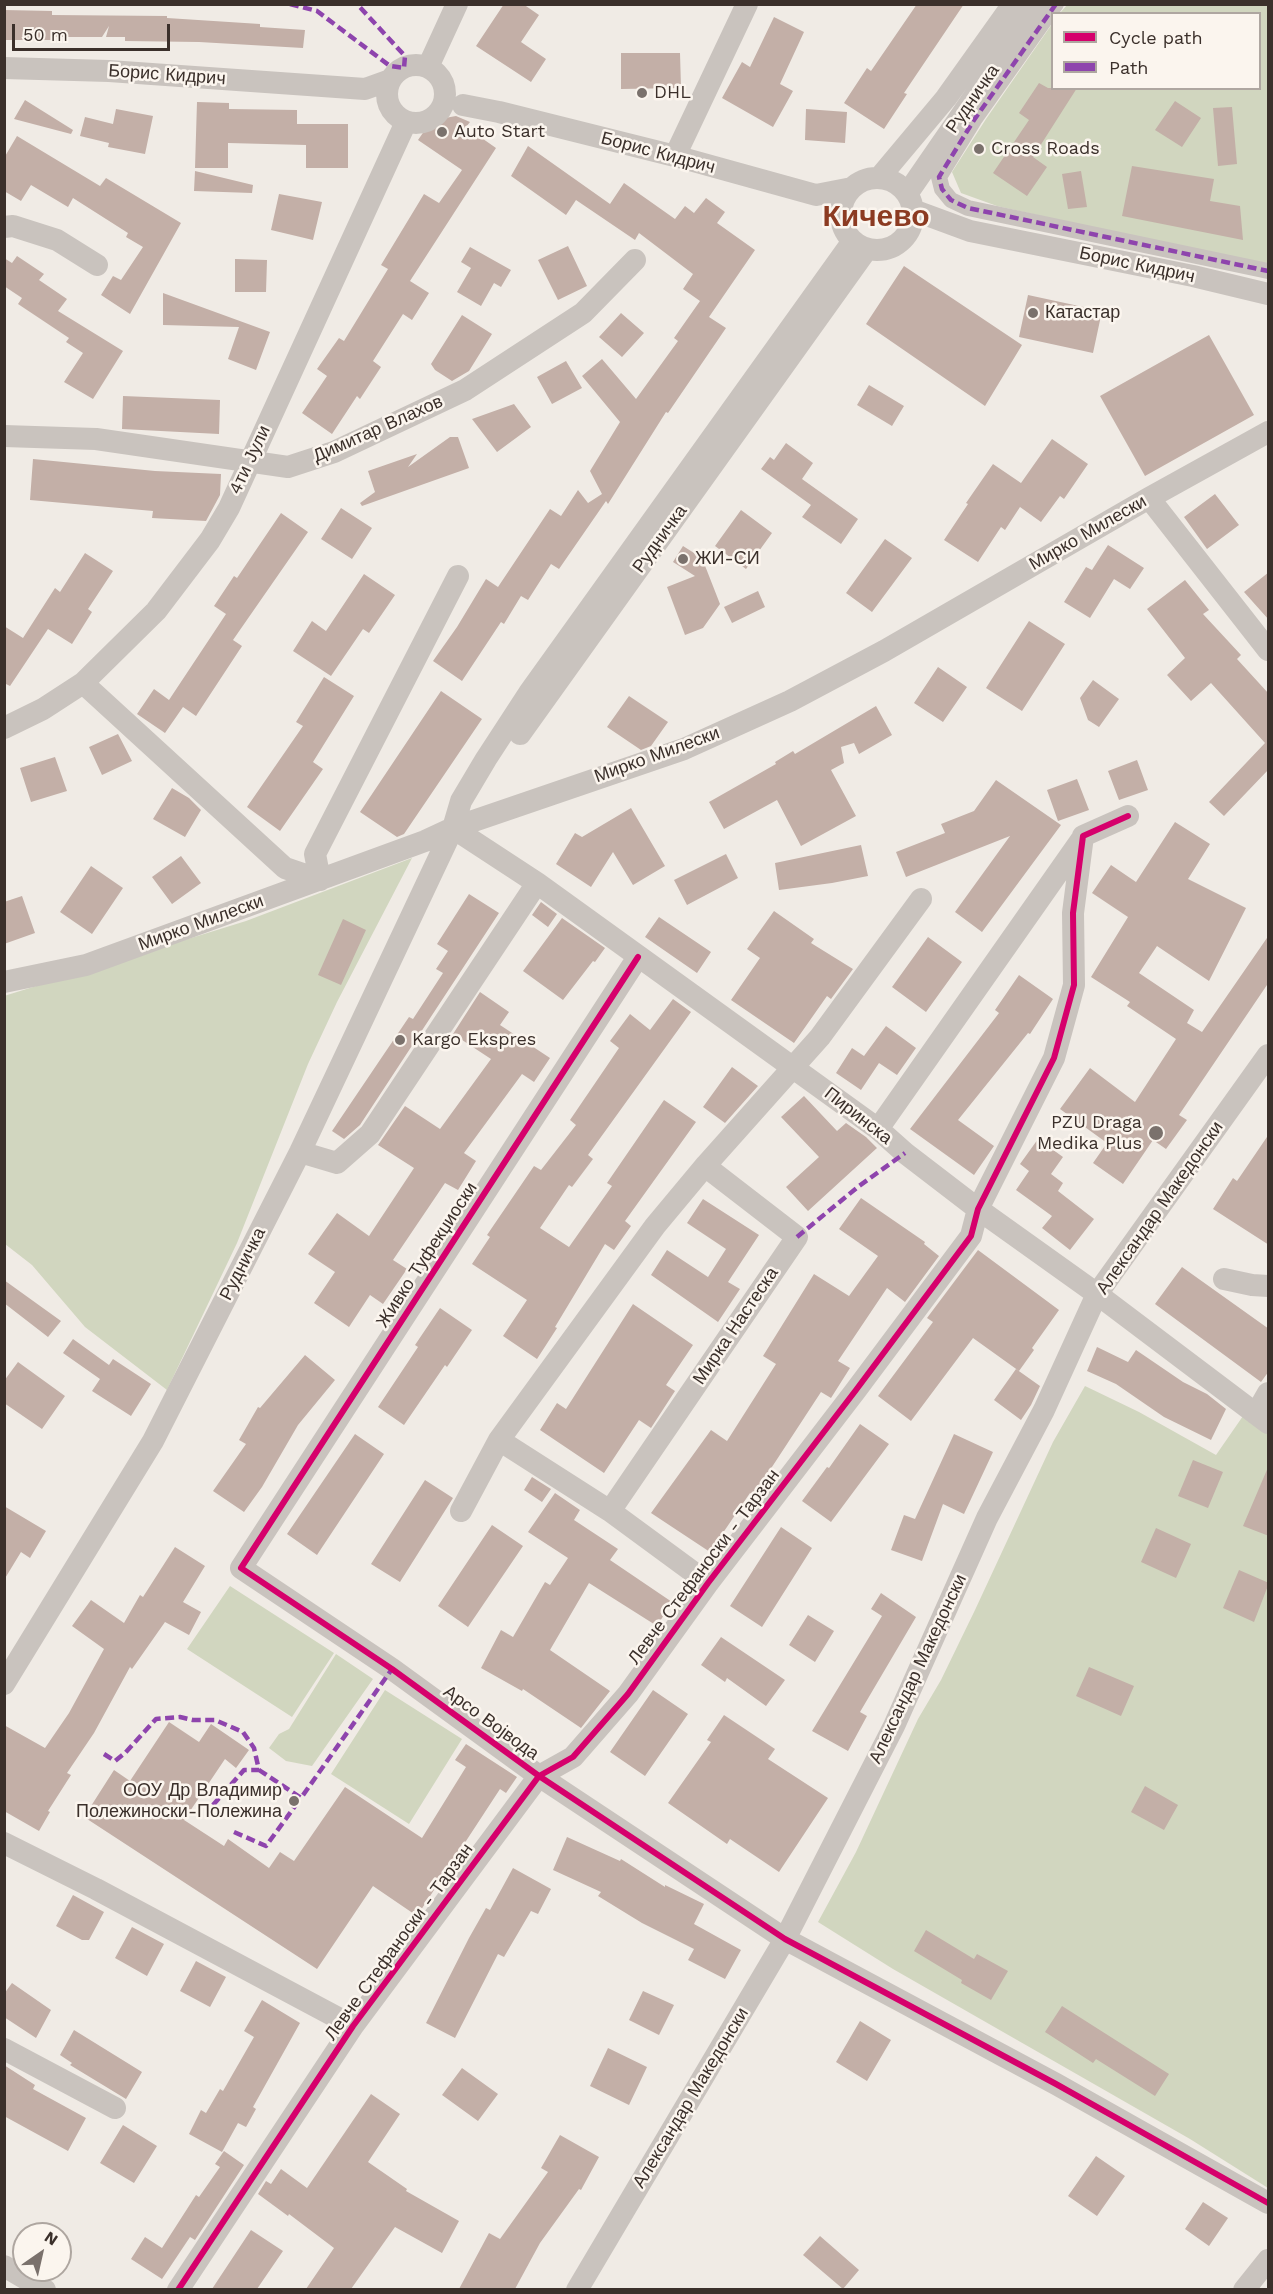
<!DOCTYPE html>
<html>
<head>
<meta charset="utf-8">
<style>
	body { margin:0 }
	#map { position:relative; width:1273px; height:2294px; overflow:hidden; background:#f0ebe5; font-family:"Work Sans",sans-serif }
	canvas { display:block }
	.frame { position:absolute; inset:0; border:6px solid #3b302b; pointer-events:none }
	.legend { position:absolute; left:1051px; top:12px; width:210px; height:78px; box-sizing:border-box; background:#fbf5ee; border:2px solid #aea6a0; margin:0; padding:8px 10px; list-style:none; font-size:18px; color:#3b302b }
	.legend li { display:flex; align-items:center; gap:12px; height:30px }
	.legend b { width:30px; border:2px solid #aea6a0 }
	.north { position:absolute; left:12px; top:2222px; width:60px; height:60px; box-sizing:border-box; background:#fbf5ee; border:2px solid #aea6a0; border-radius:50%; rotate:34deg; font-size:16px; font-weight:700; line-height:24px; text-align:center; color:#3b302b }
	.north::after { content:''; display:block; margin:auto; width:21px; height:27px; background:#7a716c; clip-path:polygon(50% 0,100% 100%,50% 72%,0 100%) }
	.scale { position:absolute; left:12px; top:24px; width:158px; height:27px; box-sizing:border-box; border:3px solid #3b302b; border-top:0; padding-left:8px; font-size:18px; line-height:21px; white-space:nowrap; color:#3b302b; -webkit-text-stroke:4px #fbf5ee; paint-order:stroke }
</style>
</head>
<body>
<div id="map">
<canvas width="1273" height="2294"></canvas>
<div class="frame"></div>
<ul class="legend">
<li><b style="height:8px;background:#d6006c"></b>Cycle path</li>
<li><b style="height:8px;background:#8e44ad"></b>Path</li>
</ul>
<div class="north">N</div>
<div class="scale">50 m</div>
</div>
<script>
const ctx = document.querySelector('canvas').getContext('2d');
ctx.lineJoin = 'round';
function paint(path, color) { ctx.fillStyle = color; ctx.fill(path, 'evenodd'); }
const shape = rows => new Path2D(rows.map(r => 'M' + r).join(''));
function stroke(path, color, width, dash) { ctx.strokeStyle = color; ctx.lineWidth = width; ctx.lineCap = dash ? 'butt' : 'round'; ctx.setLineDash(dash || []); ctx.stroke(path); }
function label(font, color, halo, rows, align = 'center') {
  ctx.font = font + ' "Work Sans",sans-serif'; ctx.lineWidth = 5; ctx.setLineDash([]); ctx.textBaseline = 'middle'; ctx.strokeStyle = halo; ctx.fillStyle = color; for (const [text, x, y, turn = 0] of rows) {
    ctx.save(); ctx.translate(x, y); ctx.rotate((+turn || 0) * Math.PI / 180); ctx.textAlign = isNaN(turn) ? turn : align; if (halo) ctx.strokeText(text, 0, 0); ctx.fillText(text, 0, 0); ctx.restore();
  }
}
const green = shape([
	[1067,5,1268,5,1268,267,997,206,961,193,952,172,986,119,1052,24,1052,88,1260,88,1260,14,1060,13],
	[412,858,337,1002,308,1064,237,1243,167,1390,85,1327,32,1265,5,1244,4,996,246,921],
	[1085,1386,1139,1412,1216,1455,1243,1416,1268,1434,1268,2188,1190,2139,893,1969,818,1922,856,1852,918,1719,941,1680,975,1610,1053,1442],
	[230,1586,334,1653,292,1717,187,1649],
	[336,1654,373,1679,312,1766,286,1761,269,1748,279,1734,289,1729],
	[385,1690,462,1739,409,1824,331,1774]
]);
const building = shape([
	[504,4,523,4,539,15,521,42,546,59,531,82,476,46],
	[917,4,964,4,904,93,907,94,884,129,844,103,867,68,871,71],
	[4,10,52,11,52,15,167,16,167,18,260,24,260,27,305,30,303,48,199,42,125,41,125,37,106,37,109,26,102,37,52,37,52,40,4,40],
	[774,17,804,32,780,84,793,91,773,127,722,98,742,62,750,67],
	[621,53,680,53,681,88,621,89],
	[1039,83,1048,88,1077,88,1033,157,1047,167,1027,196,993,173,1029,120,1019,113],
	[25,100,73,130,71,134,14,119],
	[1175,101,1201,118,1182,147,1155,130],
	[197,102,229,103,229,109,297,110,297,124,348,124,348,168,306,168,306,145,228,143,228,168,195,168],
	[1232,107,1237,164,1218,166,1213,108],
	[116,109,153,116,145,154,108,147,109,143,80,136,85,117,113,124],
	[806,109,847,112,845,143,805,140],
	[456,116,470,122,466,127,496,148,410,281,429,293,412,320,403,314,373,361,381,367,360,399,357,396,332,434,302,413,327,376,317,369,339,338,344,341,388,269,381,265,424,194,439,203,462,170,418,140,427,127,445,118],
	[17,136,100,186,106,178,181,223,130,314,101,295,113,276,121,280,143,247,126,237,128,233,73,198,68,207,31,185,21,201,4,191,4,158],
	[528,146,610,204,624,183,675,219,685,206,694,213,706,198,725,212,717,223,755,250,709,317,726,328,668,413,666,412,608,504,606,501,559,569,551,564,528,600,521,596,504,624,501,622,462,681,433,661,457,627,486,579,498,587,550,509,561,516,578,490,588,503,602,494,590,471,620,422,582,376,602,359,636,399,678,341,674,338,700,301,683,289,693,274,639,233,635,240,576,200,566,215,511,176],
	[1132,166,1214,179,1210,201,1240,206,1243,240,1122,216],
	[195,171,253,185,252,193,194,191],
	[1081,171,1087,207,1068,209,1062,174],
	[279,194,322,202,313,240,271,230],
	[568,246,587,286,558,300,538,260],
	[470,247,511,270,501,287,494,283,481,306,457,292,471,268,461,262],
	[17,256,44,274,39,280,67,299,58,311,123,351,93,399,64,382,83,353,66,342,69,338,18,304,22,298,4,286,4,258,12,263],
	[235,259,267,260,266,292,235,292],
	[904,266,1022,345,985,406,866,324],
	[163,293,270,332,256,370,228,359,239,327,163,325],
	[1028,295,1102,311,1093,353,1019,337],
	[621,313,644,333,622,357,599,337],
	[462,315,492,334,469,371,452,381,435,370,431,364],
	[1209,335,1254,415,1145,476,1100,396],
	[566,361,582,388,552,404,537,377],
	[869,385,904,406,892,426,857,405],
	[123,396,220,400,219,434,122,429],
	[514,404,531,427,497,452,472,419],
	[450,437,458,437,469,468,362,506,360,503,375,492,368,471,417,454,408,467],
	[1052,439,1088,464,1064,499,1060,496,1041,522,1020,507,1005,530,1001,527,978,562,944,540,968,504,966,503,993,464,1021,483],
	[786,443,813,463,802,479,858,519,841,544,802,517,811,505,761,469,770,457,774,460],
	[33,459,155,471,221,474,220,495,206,521,152,518,153,511,30,500],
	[1215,494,1239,525,1207,549,1184,517],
	[341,508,372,528,352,559,321,539],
	[741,510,772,533,746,569,715,546],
	[281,513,308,532,233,640,242,646,196,716,183,707,165,733,137,714,154,689,169,700,226,614,214,606,234,576,237,578],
	[885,539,912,558,872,612,846,593],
	[1108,545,1144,568,1130,589,1114,579,1090,618,1064,602,1086,567,1092,570],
	[683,546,702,558,720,604,703,628,685,635,667,587,695,576,673,562],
	[85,553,113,571,88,609,92,612,72,644,48,629,10,686,4,683,4,626,23,638,55,588,60,592],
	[1269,572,1269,620,1244,592],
	[364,574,395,595,369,633,363,629,331,676,293,651,312,621,326,631],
	[1185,580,1209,610,1203,614,1241,655,1237,659,1269,694,1269,769,1224,816,1209,802,1265,743,1211,683,1191,701,1167,675,1185,658,1147,609],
	[758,591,765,607,732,623,724,607],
	[1029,621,1065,644,1022,711,986,688],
	[938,667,967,687,943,722,914,703],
	[324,677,354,696,313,762,323,769,280,831,247,807,303,726,296,722],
	[1093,680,1119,699,1099,727,1088,720,1080,698],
	[441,691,482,719,404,834,397,837,360,812],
	[629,696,668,722,651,746,641,750,607,727],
	[876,706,892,735,859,754,854,743,841,747,844,763,831,770,856,816,801,846,777,800,724,829,709,802,776,764,775,762,793,751,795,754],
	[118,734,132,761,102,775,89,747],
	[55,757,67,791,31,802,20,768],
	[1137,760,1148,790,1119,800,1108,771],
	[1077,779,1089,810,1058,821,1047,790],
	[996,780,1061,825,982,932,955,912,1010,836,906,877,896,852,945,833,941,824,974,811],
	[172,788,189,798,201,810,185,837,153,819],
	[631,808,665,866,633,885,613,852,591,887,556,864,575,833,582,837],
	[1175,822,1210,844,1188,879,1246,908,1209,981,1157,946,1139,973,1194,1010,1187,1023,1202,1032,1269,935,1269,982,1179,1115,1187,1120,1166,1149,1153,1140,1123,1184,1093,1163,1107,1143,1060,1109,1090,1068,1135,1102,1176,1039,1127,1006,1130,1002,1091,977,1128,917,1092,893,1111,865,1136,882],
	[861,845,868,876,832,883,779,890,775,863],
	[726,854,738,878,687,905,674,880],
	[181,856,201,883,172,904,152,877],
	[91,866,123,888,92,934,60,912],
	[469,894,499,913,360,1125,344,1139,332,1131,409,1017,413,1019,443,973,436,969,448,951,437,944],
	[22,896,35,933,4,944,4,902],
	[541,902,557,914,548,927,532,915],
	[774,911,814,939,811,943,853,969,831,999,827,996,794,1043,731,1000,760,958,747,949],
	[659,917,711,952,697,973,645,937],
	[562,918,605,948,595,962,593,961,563,1000,523,971],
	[343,919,366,930,341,985,318,975],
	[928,937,962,962,926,1012,892,987],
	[1019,975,1053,999,1030,1034,1028,1033,958,1120,994,1146,974,1175,910,1129,999,1013,995,1010],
	[480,992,509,1012,500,1025,550,1058,534,1082,522,1074,464,1153,476,1161,458,1190,445,1183,393,1260,407,1269,383,1304,370,1295,349,1327,314,1303,335,1272,308,1254,337,1213,369,1236,414,1168,378,1145,405,1106,440,1129,491,1059,453,1034],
	[673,999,691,1012,588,1155,593,1159,572,1187,569,1185,540,1228,569,1247,612,1186,607,1183,664,1100,696,1122,625,1221,631,1226,614,1250,605,1244,555,1327,557,1328,537,1359,503,1336,527,1300,472,1264,490,1237,487,1235,534,1166,541,1170,576,1125,570,1120,619,1048,610,1041,630,1014,650,1030],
	[886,1026,916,1048,897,1075,879,1063,861,1090,836,1073,852,1048,864,1056],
	[732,1067,758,1086,725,1123,703,1107],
	[804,1096,837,1131,846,1123,866,1137,877,1148,808,1211,786,1187,819,1157,781,1117],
	[1269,1134,1269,1245,1213,1209,1233,1178,1237,1181],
	[1038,1139,1063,1157,1051,1174,1063,1183,1058,1191,1094,1219,1070,1250,1042,1228,1052,1216,1016,1190,1029,1171,1020,1164],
	[861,1198,925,1242,924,1244,939,1256,905,1302,887,1288,838,1361,850,1368,831,1398,821,1392,770,1470,774,1473,766,1485,756,1498,750,1493,710,1552,651,1513,711,1430,727,1441,776,1364,763,1356,814,1274,849,1296,878,1256,839,1229],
	[703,1199,759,1235,728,1282,740,1289,718,1322,651,1275,667,1250,708,1277,726,1249,687,1223],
	[978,1250,1059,1310,1032,1348,1034,1350,1019,1371,973,1338,911,1421,878,1396,933,1322,927,1318],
	[1182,1267,1269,1329,1269,1371,1261,1382,1155,1304],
	[4,1280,61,1321,48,1337,4,1303],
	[633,1304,693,1345,666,1385,675,1391,651,1428,639,1420,604,1473,540,1430,557,1403,566,1409],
	[440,1308,472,1330,447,1367,445,1365,404,1425,378,1407,418,1347,415,1345],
	[73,1339,109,1365,113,1359,151,1384,131,1416,92,1391,100,1379,63,1353],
	[1097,1347,1128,1362,1136,1350,1183,1382,1207,1394,1226,1409,1211,1440,1164,1417,1116,1384,1087,1371],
	[305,1355,335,1380,298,1425,262,1487,244,1512,213,1491,246,1444,239,1440,258,1407,260,1408],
	[18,1362,65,1396,42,1429,4,1403,4,1381],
	[1016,1369,1040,1386,1031,1405,1021,1420,994,1400],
	[860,1424,889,1444,831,1522,802,1501,827,1467,829,1468],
	[355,1434,384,1454,317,1555,287,1534],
	[954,1434,993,1452,964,1514,943,1504,922,1561,891,1550,904,1515,915,1519],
	[1193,1460,1223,1472,1208,1508,1178,1496],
	[1269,1465,1269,1536,1243,1526],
	[532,1477,551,1489,542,1502,524,1490],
	[425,1480,453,1498,400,1582,371,1564],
	[555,1493,580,1510,574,1520,618,1549,610,1560,672,1602,657,1626,589,1583,550,1650,610,1691,581,1728,523,1689,522,1691,481,1668,501,1630,513,1637,545,1582,550,1585,568,1558,528,1532],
	[4,1506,46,1531,30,1558,21,1552,4,1580],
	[492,1525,523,1546,468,1627,438,1606],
	[781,1527,812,1548,762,1627,730,1606],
	[1156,1528,1191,1544,1176,1578,1141,1562],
	[175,1547,205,1566,183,1602,201,1612,189,1635,165,1622,132,1669,130,1667,94,1733,67,1773,71,1775,48,1811,50,1812,39,1831,4,1811,4,1725,45,1748,69,1713,104,1649,72,1626,91,1600,124,1623,140,1595,143,1597],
	[1239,1570,1269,1583,1254,1622,1223,1608],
	[881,1593,916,1617,860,1712,867,1716,848,1751,812,1731,882,1616,871,1609],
	[808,1615,834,1631,815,1662,789,1645],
	[721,1637,785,1680,766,1706,727,1678,725,1682,701,1665],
	[1089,1667,1134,1686,1121,1716,1076,1696],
	[653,1690,688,1714,645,1776,610,1752],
	[724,1715,775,1749,768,1759,828,1798,779,1872,730,1839,727,1844,668,1803,711,1742,707,1740],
	[169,1722,199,1742,211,1724,249,1750,236,1768,225,1759,184,1820,224,1846,228,1839,269,1868,280,1852,294,1861,345,1787,422,1838,466,1767,455,1760,466,1744,517,1777,506,1793,500,1789,417,1916,373,1886,317,1969,84,1817,114,1770,130,1781],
	[1145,1786,1178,1805,1164,1830,1131,1812],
	[567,1837,620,1861,621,1859,665,1887,665,1885,704,1904,694,1924,741,1950,725,1979,688,1960,694,1949,642,1923,598,1896,601,1892,553,1870],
	[513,1868,551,1889,538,1914,531,1911,504,1957,498,1954,455,2038,426,2023,469,1938,486,1908,490,1910],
	[73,1895,104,1912,89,1940,82,1940,56,1926],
	[132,1927,164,1944,147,1976,115,1958],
	[926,1930,974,1959,977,1954,1008,1971,991,2000,961,1983,962,1980,914,1951],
	[196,1961,226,1977,210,2007,180,1991],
	[12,1983,51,2010,36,2038,4,2017,4,1994],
	[643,1991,674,2005,659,2035,629,2020],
	[262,2000,300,2023,253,2107,256,2109,246,2127,238,2123,222,2152,189,2134,201,2110,206,2113,220,2089,223,2091,254,2037,244,2031],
	[1062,2006,1169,2074,1155,2096,1096,2059,1093,2063,1045,2032],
	[860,2021,891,2040,867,2081,836,2062],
	[74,2030,142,2072,126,2099,70,2065,72,2063,60,2055],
	[608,2048,647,2067,629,2105,590,2086],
	[4,2065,35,2085,33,2089,86,2118,68,2151,4,2116],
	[462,2068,498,2094,478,2121,442,2095],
	[371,2094,400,2114,368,2162,407,2189,406,2191,459,2221,442,2253,395,2227,351,2289,306,2289,334,2248,289,2214,288,2216,258,2194,266,2181,271,2184,281,2169,307,2188],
	[123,2125,157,2146,134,2183,100,2163],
	[560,2135,599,2157,581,2190,579,2189,540,2243,515,2289,459,2289,489,2233,500,2239,548,2172,541,2168],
	[224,2151,244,2165,195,2240,190,2237,162,2279,131,2259,145,2237,162,2248,196,2195,199,2197,220,2167,215,2164],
	[1096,2156,1125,2176,1097,2216,1068,2196],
	[1203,2202,1228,2218,1209,2246,1185,2229],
	[251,2230,283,2251,257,2289,212,2289],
	[820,2236,859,2270,843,2289,803,2255]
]);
const pedestrian = shape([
	[1056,4,974,120,939,177,942,189,951,200,968,208,1268,271]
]);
const minor = shape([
	'387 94a29 29 0 1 1 58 0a29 29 0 1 1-58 0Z',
	[428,67,457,4],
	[4,68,109,71,365,89,390,80],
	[463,105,499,112,675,156,816,195,852,188],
	[675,156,747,4],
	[879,178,946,98,1013,4],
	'841 214a36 36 0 1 1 72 0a36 36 0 1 1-72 0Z',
	[907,194,1038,4],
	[913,210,970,231,1193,276,1268,294],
	[4,227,13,226,57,240,97,265],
	[4,436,96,439,288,467,334,452,465,390,583,313,635,260],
	[1149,498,1268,650],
	[83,683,285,868,320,880,315,854,458,576],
	[4,728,43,709,83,683,156,611,210,540,229,508,406,122],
	[520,734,867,249],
	[453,828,537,883,878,1129,905,1153,978,1209,1097,1294,1268,1423],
	[638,957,241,1568,392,1669,539,1776,785,1939,1056,2084,1268,2203],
	[4,982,86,965,425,841,453,828,684,749,790,701,884,651,1149,498,1268,432],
	[878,1129,1081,840],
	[300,1152,337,1163,370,1134,537,883],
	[1224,1279,1252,1285,1268,1286],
	[1256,1414,1268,1393],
	[499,1440,610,1511,708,1583],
	[461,1511,499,1440,655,1226,705,1166,820,1037,921,899],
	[610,1511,797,1237,705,1166],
	[4,1684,153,1441,300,1152,453,828,461,801,486,759,529,693,853,241],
	[4,1843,96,1889,353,2026],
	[4,2049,115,2108],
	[4,2266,45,2290],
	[178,2290,353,2026,539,1776,573,1757,628,1694,708,1583,856,1390,971,1236,978,1209,1054,1058,1074,985,1073,913,1083,836,1128,816],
	[577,2290,785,1939,894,1726,987,1518,1044,1410,1097,1294,1268,1055],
	[1244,2290,1268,2260]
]);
const quiet = shape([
	[290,4,317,11,390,66,404,68,405,56,357,4],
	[1056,4,974,120,939,177,942,189,951,200,968,208,1268,271],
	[797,1237,859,1186,905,1153],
	[104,1754,115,1761,125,1753,156,1719,180,1717,193,1720,215,1720,243,1732,254,1748,259,1770,244,1770,213,1805],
	[259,1770,301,1798,392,1669],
	[234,1832,266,1846,301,1798]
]);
const cycleway = shape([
	[638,957,241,1568,392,1669,539,1776,785,1939,1056,2084,1268,2203],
	[178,2290,353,2026,539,1776,573,1757,628,1694,708,1583,856,1390,971,1236,978,1209,1054,1058,1074,985,1073,913,1083,836,1128,816]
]);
const markers = [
	[642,93,6,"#7a716c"],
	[442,132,6,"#7a716c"],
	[979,149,6,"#7a716c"],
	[1033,313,6,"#7a716c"],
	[683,559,6,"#7a716c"],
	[400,1040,6,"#7a716c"],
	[1156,1133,8,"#7a716c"],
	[294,1801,6,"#7a716c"]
];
const streetNames = [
	["Борис Кидрич",167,75,4],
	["Рудничка",973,99,-55],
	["Борис Кидрич",658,153,15],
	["Борис Кидрич",1137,265,12],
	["Димитар Влахов",378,429,-24],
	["4ти Јули",250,460,-65],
	["Мирко Милески",1088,533,-30],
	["Рудничка",660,539,-54],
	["Мирко Милески",657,755,-20],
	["Мирко Милески",201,923,-20],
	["Пиринска",858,1116,38],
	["Александар Македонски",1160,1208,-55],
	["Живко Туфекџиоски",427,1255,-57],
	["Рудничка",243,1264,-63],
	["Мирка Настеска",736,1326,-56],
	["Левче Стефаноски - Тарзан",704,1567,-53],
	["Александар Македонски",918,1669,-65],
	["Арсо Војвода",491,1723,36],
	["Левче Стефаноски - Тарзан",399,1942,-54],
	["Александар Македонски",691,2098,-59]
];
const poiNames = [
	["DHL",654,93],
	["Auto Start",454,132],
	["Cross Roads",991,149],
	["Катастар",1045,313],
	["ЖИ-СИ",695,559],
	["Kargo Ekspres",412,1040],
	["PZU Draga",1142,1123,"right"],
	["Medika Plus",1142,1144,"right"],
	["ООУ Др Владимир",282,1791,"right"],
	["Полежиноски-Полежина",282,1812,"right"]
];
const townNames = [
	["Кичево",876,217]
];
paint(green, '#d1d6bf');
paint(building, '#c3afa7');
stroke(pedestrian, '#c9c3be', 16);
stroke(minor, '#c9c3be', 22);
stroke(quiet, '#8e44ad', 4.5, [9, 4.5]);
stroke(cycleway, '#d6006c', 6);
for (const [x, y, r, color] of markers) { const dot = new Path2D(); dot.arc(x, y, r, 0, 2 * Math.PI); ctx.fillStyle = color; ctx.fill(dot); stroke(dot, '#fbf5ee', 2); }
label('18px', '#3b302b', '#fbf5ee', streetNames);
label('18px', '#3b302b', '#fbf5ee', poiNames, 'left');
label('bold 30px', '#8c3b22', '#fbf5ee', townNames);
</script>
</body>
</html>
